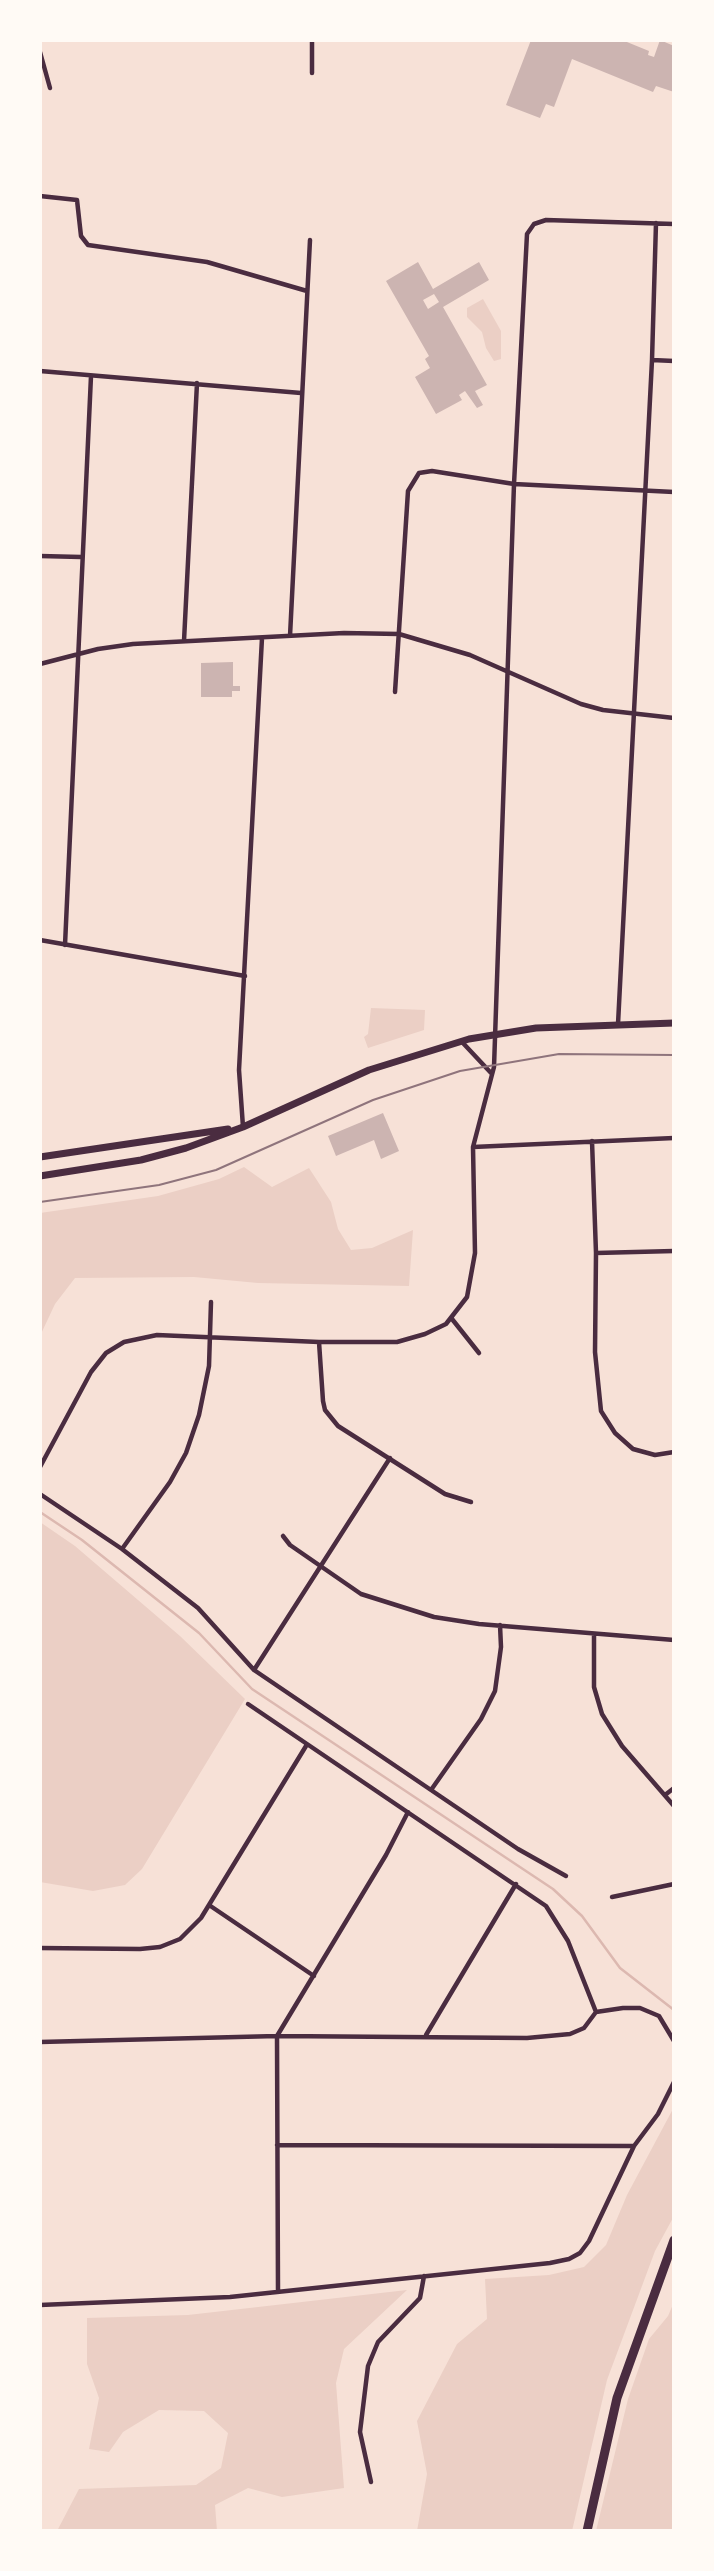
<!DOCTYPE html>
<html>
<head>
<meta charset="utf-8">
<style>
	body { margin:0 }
	#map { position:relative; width:714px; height:2571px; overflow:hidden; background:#f7e1d7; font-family:"Noto Serif",serif }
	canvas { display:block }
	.frame { position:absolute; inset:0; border:42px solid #fffaf5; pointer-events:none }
</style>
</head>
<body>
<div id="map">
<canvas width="714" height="2571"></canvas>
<div class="frame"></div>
</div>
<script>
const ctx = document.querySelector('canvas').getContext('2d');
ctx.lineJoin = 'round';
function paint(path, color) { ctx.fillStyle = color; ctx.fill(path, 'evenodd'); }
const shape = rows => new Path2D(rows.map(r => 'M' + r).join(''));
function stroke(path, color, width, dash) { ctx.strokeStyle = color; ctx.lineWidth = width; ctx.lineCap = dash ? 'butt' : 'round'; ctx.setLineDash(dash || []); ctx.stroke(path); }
const green = shape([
	[483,299,501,331,501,359,494,361,486,348,482,332,467,317,467,308],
	[371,1008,425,1010,424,1030,368,1048,364,1037,368,1034],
	[244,1167,272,1187,309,1168,331,1202,338,1229,351,1250,372,1248,413,1230,409,1286,258,1283,194,1277,75,1278,55,1304,40,1336,40,1213,158,1196,219,1179],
	[40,1522,75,1546,180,1636,245,1699,142,1869,125,1885,93,1891,40,1882],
	[674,2107,674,2216,655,2251,607,2380,572,2531,417,2531,427,2474,417,2421,457,2344,487,2319,485,2279,549,2275,584,2267,606,2245,627,2195],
	[407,2290,344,2349,336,2383,344,2488,282,2497,248,2488,215,2505,217,2531,57,2531,79,2489,196,2485,221,2468,228,2433,204,2411,159,2410,123,2432,109,2452,89,2449,99,2398,87,2364,87,2318,188,2315],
	[674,2302,674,2531,596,2531,628,2399,649,2339,668,2316]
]);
const stream = shape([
	[40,1512,82,1540,199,1633,252,1689,553,1889,582,1916,620,1968,674,2010]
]);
const building = shape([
	[531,40,622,40,649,51,648,55,654,57,660,40,674,46,674,92,656,86,653,92,572,59,554,107,546,104,540,118,506,105],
	[418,262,433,289,479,262,489,280,443,307,487,385,475,391,483,405,477,408,465,391,459,395,462,400,436,414,415,377,430,368,425,359,429,356,386,281],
	[434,294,439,302,428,309,423,300],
	[233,662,233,686,240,686,240,691,232,691,232,697,201,697,201,663],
	[383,1113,399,1151,381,1159,374,1140,336,1156,328,1136]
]);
const minor = shape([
	[40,52,50,88],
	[312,73,312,40],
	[40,196,77,200,81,236,88,245,207,262,307,291],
	[652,360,674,361],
	[40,371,301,393],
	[40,556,81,557],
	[290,636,310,240],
	[184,641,197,383],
	[40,664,98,649,133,644,344,633,399,634,470,655,581,704,603,710,674,718],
	[395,692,408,491,419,473,432,471,514,484,674,492],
	[40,940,245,976],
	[65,945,91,376],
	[618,1024,652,360,656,223],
	[462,1042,492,1074],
	[243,1127,239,1070,262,638],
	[592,1141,596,1253,595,1352,601,1411,615,1433,633,1449,655,1455,674,1452],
	[473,1147,674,1138],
	[596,1253,674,1251],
	[452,1319,479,1353],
	[319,1342,323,1401,325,1410,338,1426,445,1494,471,1502],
	[40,1467,91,1372,106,1353,124,1342,157,1335,319,1342,397,1342,425,1334,446,1324,467,1297,475,1253,473,1147,494,1067,514,484,527,234,534,224,546,220,674,224],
	[40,1494,122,1549,198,1608,254,1670,518,1849,566,1876],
	[283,1536,290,1545,361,1594,434,1617,479,1624,674,1640],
	[122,1549,170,1482,186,1453,199,1415,209,1366,211,1302],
	[594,1635,594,1687,602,1714,622,1746,674,1806],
	[254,1670,390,1458],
	[248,1704,546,1906,568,1941,596,2012],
	[431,1790,481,1719,495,1691,501,1647,500,1625],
	[665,1795,674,1788],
	[612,1897,674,1884],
	[209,1905,314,1976],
	[40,1948,140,1949,160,1947,180,1939,201,1918,306,1746],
	[426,2035,516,1884],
	[40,2042,277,2036,527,2038,570,2034,584,2028,596,2012,623,2008,640,2008,659,2016,674,2041],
	[277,2145,633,2146],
	[278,2292,277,2036,386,1855,408,1812],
	[40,2305,230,2297,550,2263,569,2259,580,2253,589,2241,634,2146,658,2114,674,2082],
	[371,2482,360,2432,368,2366,378,2342,420,2298,424,2276]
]);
const primary = shape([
	[40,1157,228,1129],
	[40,1176,141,1160,186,1148,243,1127,369,1070,469,1039,536,1028,674,1023]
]);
const motorway = shape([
	[587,2531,617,2398,674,2240]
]);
const tram = shape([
	[40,1202,159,1185,216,1170,373,1100,460,1071,559,1054,674,1055]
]);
paint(green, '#ebcfc5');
stroke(stream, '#dcb8b0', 2.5);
paint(building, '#ccb4b1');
stroke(minor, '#4a2c40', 4.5);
stroke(primary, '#4a2c40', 7);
stroke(motorway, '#4a2c40', 9);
stroke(tram, '#8f747c', 2);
</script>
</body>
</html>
